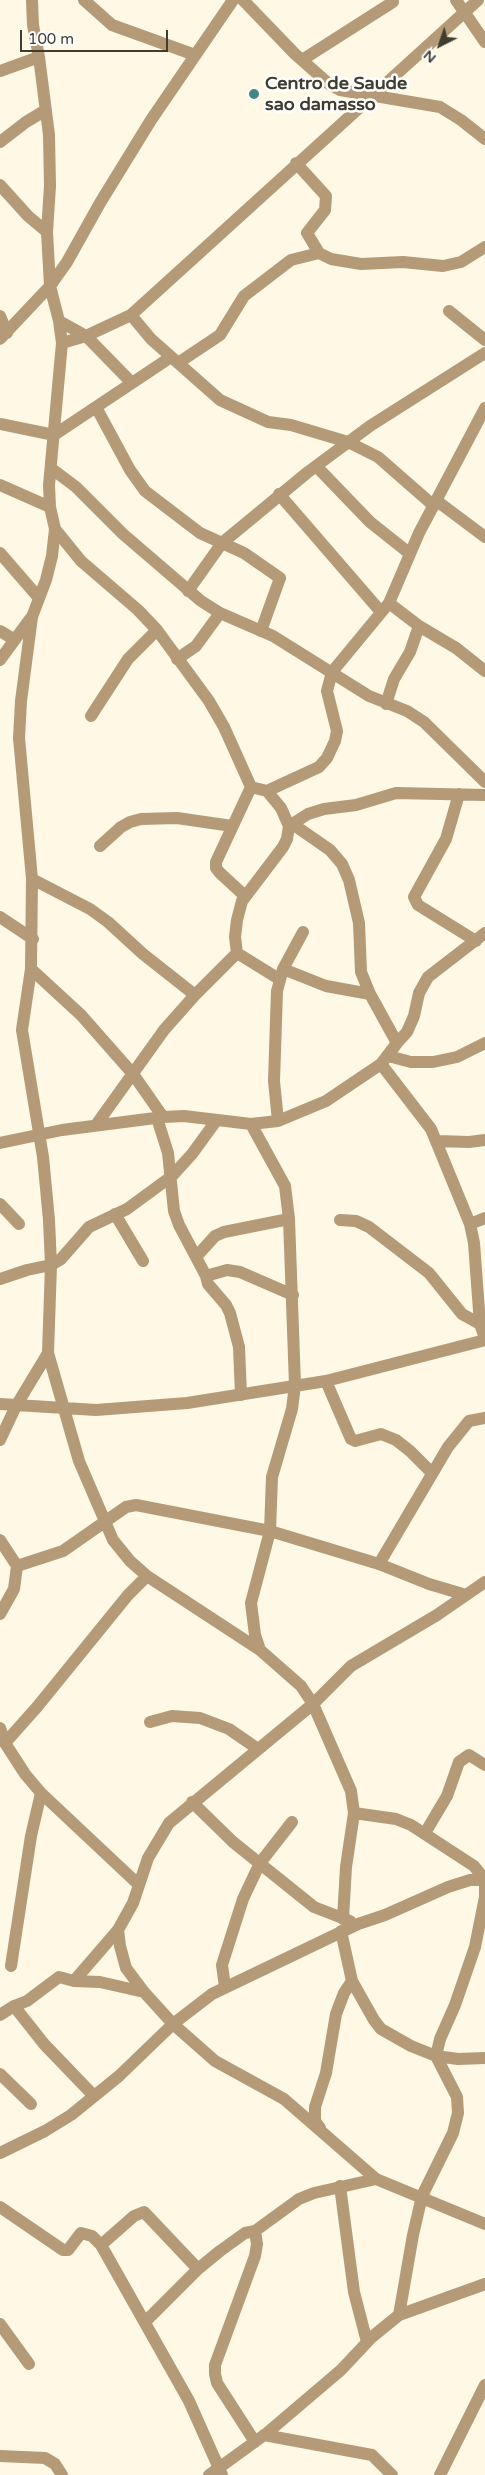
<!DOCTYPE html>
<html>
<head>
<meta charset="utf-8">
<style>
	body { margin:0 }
	#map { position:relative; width:485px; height:2475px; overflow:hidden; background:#fef8e4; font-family:"Varela Round",sans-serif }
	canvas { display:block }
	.north { position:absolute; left:415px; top:20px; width:50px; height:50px; -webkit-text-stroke:4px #fff; paint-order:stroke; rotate:221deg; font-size:14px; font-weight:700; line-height:20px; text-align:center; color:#403c2e }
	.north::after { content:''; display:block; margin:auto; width:18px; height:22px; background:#403c2e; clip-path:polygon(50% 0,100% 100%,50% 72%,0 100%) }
	.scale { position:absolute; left:20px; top:30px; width:148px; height:22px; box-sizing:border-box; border:2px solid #403c2e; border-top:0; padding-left:6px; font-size:15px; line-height:18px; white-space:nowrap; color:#403c2e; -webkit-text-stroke:4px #fff; paint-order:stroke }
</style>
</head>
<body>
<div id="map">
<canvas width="485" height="2475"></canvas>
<div class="north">N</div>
<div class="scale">100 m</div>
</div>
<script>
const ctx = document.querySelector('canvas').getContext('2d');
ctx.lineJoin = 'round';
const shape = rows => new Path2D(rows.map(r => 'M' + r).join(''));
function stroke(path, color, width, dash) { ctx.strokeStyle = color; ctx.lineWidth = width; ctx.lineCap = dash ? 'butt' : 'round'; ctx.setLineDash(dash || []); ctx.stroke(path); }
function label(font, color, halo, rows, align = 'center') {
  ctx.font = font + ' "Varela Round",sans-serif'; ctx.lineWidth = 5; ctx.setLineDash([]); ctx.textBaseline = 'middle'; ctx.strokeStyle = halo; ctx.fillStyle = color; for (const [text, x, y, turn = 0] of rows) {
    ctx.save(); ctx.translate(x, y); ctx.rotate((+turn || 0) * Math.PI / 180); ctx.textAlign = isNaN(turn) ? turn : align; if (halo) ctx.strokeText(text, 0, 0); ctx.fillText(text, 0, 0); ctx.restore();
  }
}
const minor = shape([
	[32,0,33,25,39,57,49,135,50,186,47,232,50,286,59,321,62,343,49,485,50,507,55,529,52,556,46,580,32,617,21,701,19,738,32,879,31,969,22,1030,43,1157,49,1220,51,1265,48,1353,79,1461,113,1540,130,1561,147,1576,260,1650,301,1686,313,1704,351,1791,354,1813,346,1867,343,1919],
	[84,0,112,25,195,55],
	[243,0,295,54,329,84,340,90,440,107,461,120,485,139],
	[456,0,485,42],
	[302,60,393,2],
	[0,71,39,57],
	[0,142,26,122,46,110],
	[296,163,326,196,325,210,307,233,319,253,331,259,361,264,403,262,443,266,461,262,485,247],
	[0,185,28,216,47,232],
	[449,311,485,340],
	[131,315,151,339,220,400,268,422,291,425,348,442,378,457,434,506],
	[0,316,7,333],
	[59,321,86,336,132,383],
	[0,339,50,286,67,262,100,203,151,120,233,0],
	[62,343,86,336,131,315,478,0],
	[178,363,220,335,244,296,291,260,319,253],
	[96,407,130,470,145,491,200,533,244,553,280,578,261,631],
	[0,424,54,435,171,357],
	[317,467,370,522,409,553],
	[52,469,76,487,123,534,201,601,220,613,273,636,369,696,407,711,424,722,485,782],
	[0,485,50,507],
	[279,494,381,612],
	[437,501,485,537],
	[55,529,81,561,138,610,157,630,209,701,224,727,251,787,267,791,281,808,289,826,287,839,283,847,242,901,237,920,235,937,237,953,195,995,164,1030,96,1125],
	[0,553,39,598],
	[188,591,222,543,308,472,370,426,485,353],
	[389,603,419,626,456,648,485,671],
	[0,631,15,640],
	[177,659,196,646,220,613],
	[0,660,30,619],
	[386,704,394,679,410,652,419,626],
	[91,716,128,659,157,630],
	[267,791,319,767,327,758,335,741,337,731,327,691,332,672,389,603,419,533,485,408],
	[459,794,446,839,414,897,418,905,476,941],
	[289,826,308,814,324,809,356,805,396,793,485,795],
	[100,846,121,827,130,822,141,819,177,818,232,826],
	[32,879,90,909,108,922,143,954,195,995],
	[245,896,220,873,216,868,216,862,251,787],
	[0,917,33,939],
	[237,953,279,979],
	[31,969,81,1015,133,1074,163,1117],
	[283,969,326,986,370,994],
	[397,1043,407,1032,414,1016,419,993,428,977,485,933],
	[388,1056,411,1062,433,1062,457,1057,485,1043],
	[381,1064,431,1129,470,1224,474,1243,480,1324,485,1338],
	[157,1118,168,1153,174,1211,179,1225,206,1276,208,1284,226,1305,230,1313,239,1347,241,1395],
	[278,1121,274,1081,277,991,283,969,303,932],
	[251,1124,285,1186,289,1219,295,1385,292,1409,272,1477,270,1531,251,1603,255,1635,260,1650],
	[437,1141,469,1142,485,1140],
	[0,1143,62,1130,163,1117,184,1116,251,1124,278,1121,326,1101,381,1064,397,1043,370,994,361,972,359,923,349,880,342,864,330,850,294,825],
	[0,1204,19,1224],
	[115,1214,143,1261],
	[340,1220,356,1221,369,1227,429,1273,462,1314,480,1324],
	[470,1224,485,1218],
	[196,1257,215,1236,224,1232,289,1219],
	[206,1276,227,1270,240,1272,293,1295],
	[0,1279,27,1270,51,1265,61,1259,89,1227,127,1209,172,1176,192,1154,216,1121],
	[326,1381,351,1439,355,1441,381,1434,396,1440,410,1451,432,1473],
	[0,1404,96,1410,187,1403,326,1381,485,1340],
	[0,1440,16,1406,48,1353],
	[0,1540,17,1566,14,1589,0,1614],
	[379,1564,448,1447,469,1421,485,1418],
	[17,1566,63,1551,126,1507,136,1505,270,1531,379,1564,429,1584,466,1595],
	[150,1722,172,1716,200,1718,229,1729,258,1749],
	[0,1728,5,1743,25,1774,41,1793,139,1885],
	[5,1743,37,1707,128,1595,147,1576],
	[192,1802,233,1842,314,1907,350,1921],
	[354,1813,396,1819,411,1825,474,1866,485,1880,485,1897,475,1947,455,2005,440,2039,436,2056,457,2097,458,2113,453,2133,422,2196,413,2235,399,2315],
	[425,1833,447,1796,459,1762,469,1755,485,1765],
	[118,1930,120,1946,126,1968,144,1992,173,2024,215,2061,284,2099,376,2179,485,2224],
	[341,1931,352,1981,374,2020,381,2029,411,2046,436,2056,458,2059,485,2058],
	[11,1966,31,1836,41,1793],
	[74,1981,118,1930,133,1903,148,1858,169,1823,313,1704,351,1666,437,1615,485,1582],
	[225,1987,222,1965,243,1899,260,1863,292,1822],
	[14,2006,44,2044,94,2096],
	[0,2015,14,2006,27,2001,59,1977,74,1981,100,1982,144,1992],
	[0,2074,31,2104],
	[320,2128,315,2121,315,2107,326,2073,336,2014,344,1993,352,1981],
	[0,2153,45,2131,71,2115,119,2076,173,2024,212,1994,358,1924,385,1915,448,1887,470,1880,485,1880],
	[340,2186,354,2292,367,2342],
	[0,2207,63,2250,68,2250,81,2233,92,2236,101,2245,189,2401,222,2475],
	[101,2245,134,2216,144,2212,198,2269],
	[146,2321,198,2269,220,2251,245,2233,255,2231,299,2199,314,2193,376,2179],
	[0,2324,29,2364],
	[264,2435,372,2455,392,2475],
	[255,2442,217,2383,215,2374,215,2365,255,2256,257,2244,255,2231],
	[0,2456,45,2458,55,2464,62,2475],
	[209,2475,267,2433,341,2370,372,2337,399,2315,485,2284],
	[440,2475,485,2385]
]);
const markers = [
	[254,94,6,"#418883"]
];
const poiNames = [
	["Centro de Saude",265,84],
	["sao damasso",265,105]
];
stroke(minor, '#b49a77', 12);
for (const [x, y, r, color] of markers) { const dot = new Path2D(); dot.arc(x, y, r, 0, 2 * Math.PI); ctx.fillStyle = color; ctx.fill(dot); stroke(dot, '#fff', 2); }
label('bold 18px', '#403c2e', '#fff', poiNames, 'left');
</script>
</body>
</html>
